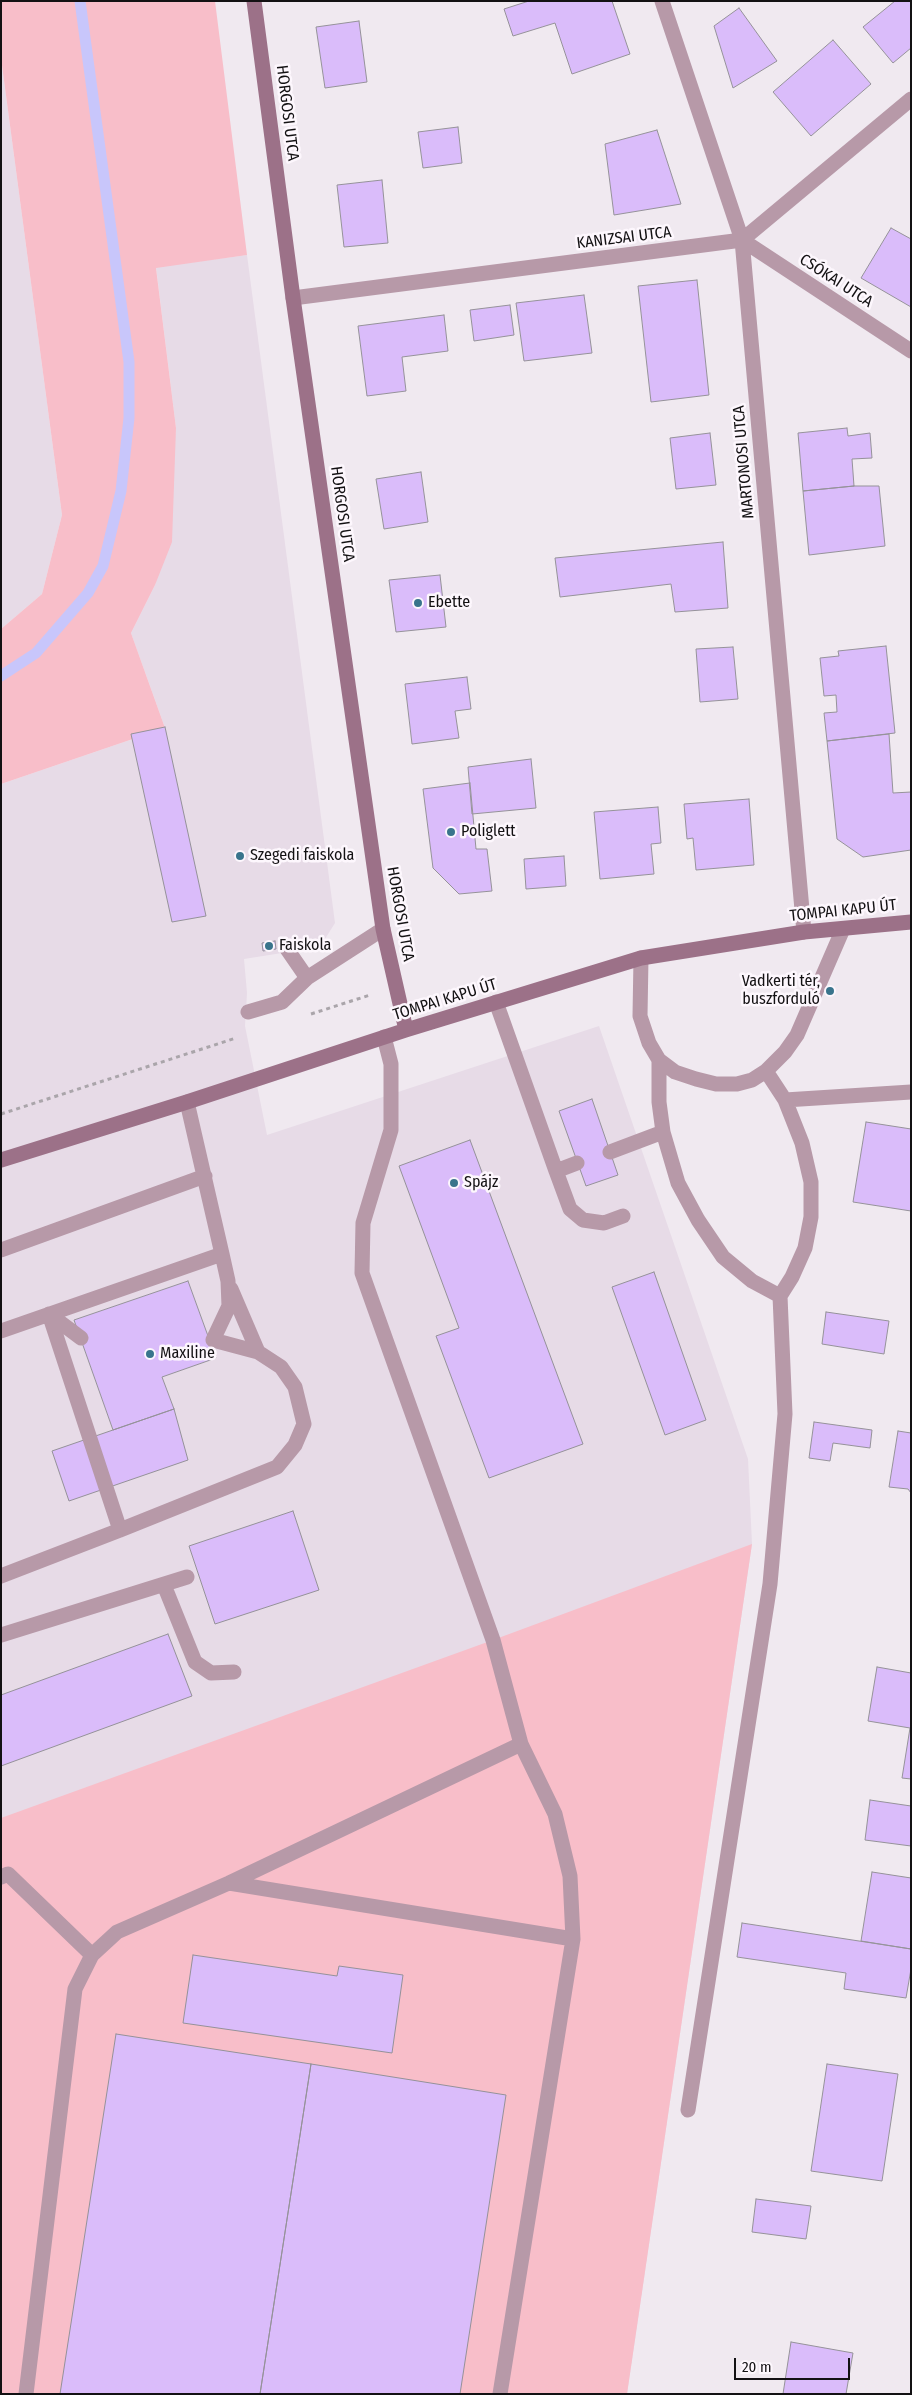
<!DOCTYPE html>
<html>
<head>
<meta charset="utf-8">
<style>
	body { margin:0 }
	#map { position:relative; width:912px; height:2395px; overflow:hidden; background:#f0e9f0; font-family:"Fira Sans Condensed",sans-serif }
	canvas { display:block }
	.frame { position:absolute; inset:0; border:2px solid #131113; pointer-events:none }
	.scale { position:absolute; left:734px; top:2358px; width:116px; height:22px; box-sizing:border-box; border:2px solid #131113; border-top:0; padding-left:6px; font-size:15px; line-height:18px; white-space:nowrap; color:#131113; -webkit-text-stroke:4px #fdf7fd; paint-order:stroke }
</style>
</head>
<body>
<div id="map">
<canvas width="912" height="2395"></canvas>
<div class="frame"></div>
<div class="scale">20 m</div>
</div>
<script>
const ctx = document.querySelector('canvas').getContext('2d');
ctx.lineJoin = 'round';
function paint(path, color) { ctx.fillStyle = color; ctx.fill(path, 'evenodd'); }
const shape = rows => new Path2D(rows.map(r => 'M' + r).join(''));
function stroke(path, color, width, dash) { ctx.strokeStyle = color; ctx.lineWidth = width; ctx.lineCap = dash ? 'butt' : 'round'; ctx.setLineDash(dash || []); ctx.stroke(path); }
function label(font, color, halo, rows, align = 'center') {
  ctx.font = font + ' "Fira Sans Condensed",sans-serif'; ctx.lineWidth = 5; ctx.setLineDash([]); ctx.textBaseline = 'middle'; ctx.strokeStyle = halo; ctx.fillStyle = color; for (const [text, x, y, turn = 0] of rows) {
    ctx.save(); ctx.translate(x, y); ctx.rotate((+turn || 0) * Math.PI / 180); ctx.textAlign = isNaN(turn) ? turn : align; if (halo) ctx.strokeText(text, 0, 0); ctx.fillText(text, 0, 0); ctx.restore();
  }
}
const built = shape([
	[1,58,62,515,42,594,1,629],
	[247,255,335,923,320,947,244,959,247,993,245,1026,267,1135,599,1026,748,1459,752,1544,627,2394,1,2394,1,784,165,728,131,633,155,585,176,428,156,267],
	[188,1281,216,1358,162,1377,174,1409,113,1430,74,1320]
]);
const green = shape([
	[1,1,215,1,247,255,156,268,176,428,172,542,155,585,131,633,165,728,1,784,1,629,42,594,62,515,1,58],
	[752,1544,627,2394,1,2394,1,1818,493,1640]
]);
const stream = shape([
	[1,676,36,653,88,593,103,566,121,491,129,418,129,362,80,1]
]);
const building = shape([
	[529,1,612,1,630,54,572,74,555,23,513,36,504,9,529,1],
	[895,1,911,1,911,48,893,63,863,27,895,1],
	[739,8,777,61,733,88,714,26,739,8],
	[359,21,367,82,325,88,316,27,359,21],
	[833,40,871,84,811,136,773,92,833,40],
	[458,127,462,163,423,168,418,132,458,127],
	[657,130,681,204,614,215,605,144,657,130],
	[382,180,388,243,344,247,337,185,382,180],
	[891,228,911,239,911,307,861,278,891,228],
	[697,280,709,395,651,402,638,286,697,280],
	[584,295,592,353,524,361,516,303,584,295],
	[510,305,514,335,474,341,470,310,510,305],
	[444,315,448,351,402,357,406,391,367,396,358,326,444,315],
	[847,428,848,436,870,433,872,458,852,459,854,486,803,491,798,433,847,428],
	[710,433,716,485,676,489,670,438,710,433],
	[421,472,428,522,384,529,376,479,421,472],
	[854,486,879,486,885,546,809,555,803,491,854,486],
	[723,542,728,608,675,612,671,584,560,597,555,558,723,542],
	[440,575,446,627,396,632,389,580,440,575],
	[886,646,895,733,827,741,824,713,837,712,836,695,824,696,820,658,839,656,838,651,886,646],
	[733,647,738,699,700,702,696,649,733,647],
	[467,677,471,709,455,711,459,738,412,744,405,684,467,677],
	[165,727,206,916,172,922,131,734,165,727],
	[889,734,893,793,911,792,911,850,863,857,837,839,827,741,889,734],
	[531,759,536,808,472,814,468,767,531,759],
	[470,783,476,849,487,849,492,891,459,894,433,868,423,789,470,783],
	[749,799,754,865,696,870,693,838,687,839,684,804,749,799],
	[658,807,661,843,651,844,654,874,600,879,594,812,658,807],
	[564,856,566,886,526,889,524,859,564,856],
	[275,941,276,949,263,951,262,943,275,941],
	[592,1099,618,1175,586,1186,559,1111,592,1099],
	[866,1122,911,1129,911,1211,853,1202,866,1122],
	[470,1140,583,1444,489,1478,436,1336,459,1328,399,1166,470,1140],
	[654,1272,706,1420,665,1435,612,1287,654,1272],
	[188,1281,216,1358,162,1377,174,1409,113,1430,74,1320,188,1281],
	[826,1312,889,1321,884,1354,822,1344,826,1312],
	[174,1409,188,1460,69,1501,52,1451,174,1409],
	[814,1422,872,1430,870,1448,833,1443,830,1461,809,1458,814,1422],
	[898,1431,911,1433,911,1493,908,1489,889,1487,898,1431],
	[293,1511,319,1590,215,1624,189,1546,293,1511],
	[168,1634,192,1696,1,1766,1,1695,168,1634],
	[877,1667,911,1673,911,1779,902,1778,910,1728,868,1721,877,1667],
	[870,1800,911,1806,911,1846,865,1840,870,1800],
	[872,1872,911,1878,911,1949,861,1941,872,1872],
	[742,1923,911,1949,911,1969,906,1998,844,1989,846,1973,737,1957,742,1923],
	[193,1955,337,1976,339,1966,403,1975,392,2053,183,2023,193,1955],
	[116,2034,311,2064,260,2394,60,2394,116,2034],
	[311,2064,506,2095,460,2394,260,2394,311,2064],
	[827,2064,898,2074,882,2181,811,2171,827,2064],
	[756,2199,811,2206,806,2239,752,2232,756,2199],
	[791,2342,853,2353,846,2394,783,2394,791,2342]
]);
const path = shape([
	[311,1014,370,995],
	[1,1114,236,1038]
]);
const lane = shape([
	[287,949,307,978],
	[641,958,640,1016,649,1043,659,1060,675,1072,696,1079,716,1084,737,1084,752,1080,766,1071,785,1052,797,1035,843,929],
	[496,1002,556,1171,577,1163],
	[248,1012,282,1002,307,978,383,929],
	[384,1037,391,1064,391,1130,363,1223,362,1273,493,1640,521,1744,555,1814,570,1876,573,1939,500,2394],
	[659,1060,659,1102,663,1132,678,1183,698,1220,723,1257,752,1281,780,1296],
	[785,1100,911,1092],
	[610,1152,663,1132],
	[556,1171,570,1209,583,1220,604,1223,623,1216],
	[1,1250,205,1176],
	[231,1289,258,1352],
	[49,1314,120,1530,277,1467,295,1445,304,1424,295,1387,281,1367,258,1352,213,1340,229,1306,228,1281,222,1254],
	[49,1314,81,1338],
	[1,1331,222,1254,187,1102],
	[1,1576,120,1530],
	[164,1585,195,1662,211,1673,234,1672],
	[1,1635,187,1577],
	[1,1877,8,1874,92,1955],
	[229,1883,573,1939],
	[688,2110,770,1584,785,1414,780,1296,792,1277,805,1248,811,1217,811,1182,802,1143,785,1100,766,1071],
	[26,2394,75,1989,92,1955,117,1932,229,1883,521,1744]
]);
const street = shape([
	[662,1,742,240,804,932],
	[742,240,911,351],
	[293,298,742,240,911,99]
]);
const secondary = shape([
	[254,1,293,298,383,929,406,1030],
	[1,1160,187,1102,406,1030,641,958,804,932,911,922]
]);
const markers = [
	[418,603,5,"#39748c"],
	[451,832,5,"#39748c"],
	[240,856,5,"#39748c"],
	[269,946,5,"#39748c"],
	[830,991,5,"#39748c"],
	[454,1183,5,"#39748c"],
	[150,1354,5,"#39748c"]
];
const streetNames = [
	["HORGOSI UTCA",287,113,83],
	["KANIZSAI UTCA",624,238,-7],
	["CSÓKAI UTCA",836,281,33],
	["MARTONOSI UTCA",744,462,-95],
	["HORGOSI UTCA",342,514,82],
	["TOMPAI KAPU ÚT",843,911,-6],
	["HORGOSI UTCA",400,914,80],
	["TOMPAI KAPU ÚT",445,1000,-17]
];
const poiNames = [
	["Ebette",428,603],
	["Poliglett",461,832],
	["Szegedi faiskola",250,856],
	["Faiskola",279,946],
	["Vadkerti tér,",820,982,"right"],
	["buszforduló",820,1000,"right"],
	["Spájz",464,1183],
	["Maxiline",160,1354]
];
paint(built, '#e7dbe7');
paint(green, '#f8bec9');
stroke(stream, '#c8c6fb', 11);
paint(building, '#dabcfa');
stroke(building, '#959299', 1);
stroke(path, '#aaa5aa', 3, [4, 4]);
stroke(lane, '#b799a8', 15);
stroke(street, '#b799a8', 15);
stroke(secondary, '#9c7188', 15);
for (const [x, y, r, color] of markers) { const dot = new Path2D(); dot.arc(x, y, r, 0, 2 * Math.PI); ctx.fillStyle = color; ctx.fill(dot); stroke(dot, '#fdf7fd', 2); }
label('16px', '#131113', '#fdf7fd', streetNames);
label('16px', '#131113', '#fdf7fd', poiNames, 'left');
</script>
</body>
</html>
